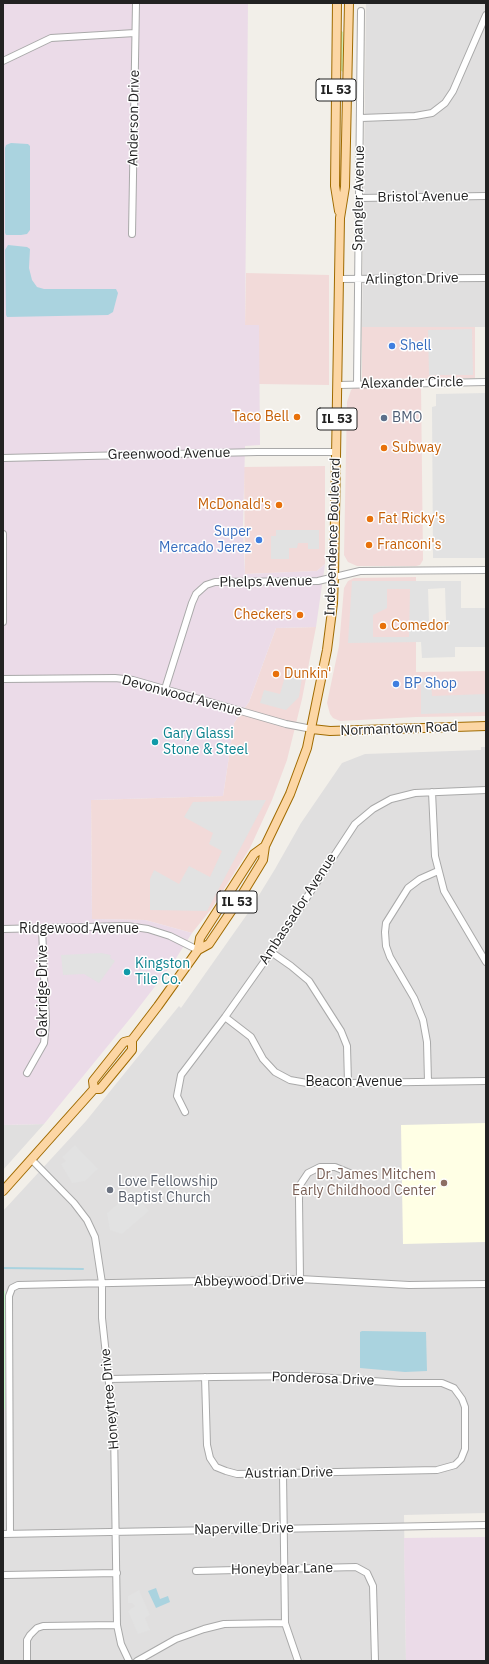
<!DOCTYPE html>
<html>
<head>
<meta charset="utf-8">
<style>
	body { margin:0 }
	#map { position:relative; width:489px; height:1664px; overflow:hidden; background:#f2efe9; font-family:"IBM Plex Sans",sans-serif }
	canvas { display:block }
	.frame { position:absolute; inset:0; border:4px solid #222; pointer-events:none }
</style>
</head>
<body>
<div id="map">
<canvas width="489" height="1664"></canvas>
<div class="frame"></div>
</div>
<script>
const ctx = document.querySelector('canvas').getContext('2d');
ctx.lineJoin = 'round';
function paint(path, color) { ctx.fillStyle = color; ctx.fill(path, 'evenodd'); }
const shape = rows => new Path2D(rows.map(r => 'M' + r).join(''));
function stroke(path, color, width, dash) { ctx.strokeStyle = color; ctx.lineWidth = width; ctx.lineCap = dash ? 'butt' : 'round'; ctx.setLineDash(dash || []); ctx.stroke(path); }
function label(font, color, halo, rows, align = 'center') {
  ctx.font = font + ' "IBM Plex Sans",sans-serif'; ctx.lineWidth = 3; ctx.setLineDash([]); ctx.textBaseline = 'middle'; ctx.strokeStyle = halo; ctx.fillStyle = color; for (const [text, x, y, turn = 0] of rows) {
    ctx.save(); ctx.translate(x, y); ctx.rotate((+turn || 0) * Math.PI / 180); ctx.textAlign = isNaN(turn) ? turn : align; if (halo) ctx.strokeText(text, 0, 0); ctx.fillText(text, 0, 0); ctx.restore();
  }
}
const residential = shape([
	[366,3,486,3,486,327,362,327],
	[481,747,486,747,486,1513,404,1515,406,1661,3,1661,3,1211,86,1121,179,1006,181,1008,248,913,275,869,301,823,342,763,365,754,481,750],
	[44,1124,3,1170,3,1125]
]);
const commercial = shape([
	[246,273,329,275,329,385,259,384,259,325,245,325],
	[362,327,475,327,475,378,362,379],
	[356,386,421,386,423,560,420,565,416,566,357,566,348,562,344,555,347,402,351,390],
	[325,466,325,564,317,571,245,574,244,467],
	[416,577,416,672,486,671,486,716,416,717,340,721,333,718,330,714,327,703,339,646,344,588,348,581,354,578],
	[316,627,302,699,287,760,272,800,250,848,212,908,192,933,145,920,92,919,91,800,223,796,234,723,249,702,276,628]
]);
const industrial = shape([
	[3,3,248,3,245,325,259,325,260,445,245,446,243,529,245,574,317,571,325,564,316,627,276,628,249,702,234,723,223,796,91,800,92,919,145,920,192,933,173,963,133,1015,44,1124,3,1125],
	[486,1537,486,1661,406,1661,404,1538]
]);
const education = shape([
	[486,1123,486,1242,403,1244,401,1125]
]);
const grass = shape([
	[340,30,343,32,343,72,340,70]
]);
const park = shape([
	[3,1291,5,1291,5,1408,3,1413]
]);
const parking = shape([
	[472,329,473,375,429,375,428,330],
	[486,393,486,558,433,558,432,407,436,406,436,394],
	[276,530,319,530,319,549,308,549,308,543,298,543,297,548,289,548,289,559,271,559,271,536,276,536],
	[352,581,461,581,461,608,486,608,486,647,455,647,455,657,422,658,421,642,348,643],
	[445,588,446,620,429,621,428,589],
	[387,589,410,589,409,637,373,637,373,615,387,608],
	[288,666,303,671,299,697,286,710,260,703,264,690,280,694],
	[431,678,432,696,486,694,486,712,421,714,421,679],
	[266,800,207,911,150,910,150,879,154,870,179,884,189,866,210,877,222,851,209,844,213,833,184,817,193,802],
	[101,953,111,955,110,958,115,961,99,983,84,974,63,975,61,955],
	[75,1145,98,1169,85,1181,72,1183,61,1164,66,1161,62,1157],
	[133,1191,149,1211,122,1234,110,1230,107,1213],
	[139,1590,150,1615,145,1618,150,1630,138,1634,128,1611,135,1606,132,1603,128,1603,128,1596]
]);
const water = shape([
	[11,143,28,144,30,146,30,230,27,234,21,235,6,235,5,233,5,148,6,145],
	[8,245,27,247,30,249,29,268,32,280,37,287,44,289,116,289,118,293,113,312,108,315,7,317,6,315,5,250],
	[362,1331,426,1332,427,1371,405,1372,360,1368,360,1332],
	[156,1588,160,1599,168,1596,170,1602,156,1608,148,1591]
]);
const stream = shape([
	[4,1268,83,1269]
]);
const minor = shape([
	[3,61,51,38,135,33],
	[361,118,415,116,432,113,445,103,453,91,486,15],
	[359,198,486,196],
	[132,234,136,3],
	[339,279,486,278],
	[357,384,361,11],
	[338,385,486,382],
	[3,458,257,452,336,452],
	[3,534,3,622],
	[3,679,115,678,133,680,286,724,312,729],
	[165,689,192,603,196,594,206,585,215,582,318,581,360,571,486,570],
	[432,792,435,856,444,891,486,962],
	[3,929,127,926,148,929,170,936,198,950],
	[271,952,291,966,309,981,341,1031,347,1046,348,1083],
	[225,1017,251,1037,263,1059,275,1072,290,1080,307,1083,348,1083,486,1081],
	[27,1073,44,1043,46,1023,42,928],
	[428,1082,427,1042,423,1020,414,998,390,957,386,946,385,932,386,923,408,888,420,879,438,871],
	[185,1112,177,1096,181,1075,225,1017,271,952,355,824,373,809,391,799,415,793,486,790],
	[32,1160,74,1203,87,1220,95,1237,102,1283,102,1318,114,1429,117,1625,121,1644,129,1661],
	[300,1279,299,1199,300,1185,308,1173,320,1167,335,1167,352,1174],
	[109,1379,214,1377,305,1376,400,1383,442,1383,454,1388,462,1399,465,1407,465,1449,461,1459,455,1465,437,1470,237,1474,226,1471,216,1467,210,1458,207,1445,205,1377],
	[283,1473,285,1623,298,1661],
	[3,1534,486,1525],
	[10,1534,9,1296,12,1288,18,1285,300,1279,409,1285,486,1284],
	[196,1571,356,1567,367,1573,373,1586,375,1661],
	[5,1575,117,1573],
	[27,1661,27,1640,30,1635,37,1628,43,1626,117,1625],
	[137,1661,176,1639,204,1629,224,1624,285,1623]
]);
const major = shape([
	[337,3,335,186,339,211],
	[312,729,330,731,486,726],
	[198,950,209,944,238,901,263,860,265,846,290,794,307,748,327,650,333,603,334,576,340,218,345,187,349,3],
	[94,1089,100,1089,132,1050,132,1040],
	[3,1191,94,1089,93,1081,124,1042,132,1040,158,1006,198,950,200,938,254,854,265,846]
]);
const markers = [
	[392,346,4,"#3f7fe0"],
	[297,417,4,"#e8710a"],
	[384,418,4,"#5c6f8a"],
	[384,448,4,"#e8710a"],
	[279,505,4,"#e8710a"],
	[370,519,4,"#e8710a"],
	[259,540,4,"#3f7fe0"],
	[369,545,4,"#e8710a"],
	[300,615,4,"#e8710a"],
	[383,626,4,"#e8710a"],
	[276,674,4,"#e8710a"],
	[396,684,4,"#3f7fe0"],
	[155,742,4,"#0f9aa8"],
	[127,972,4,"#0f9aa8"],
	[444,1183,4,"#8d6e63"],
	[110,1190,4,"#6b7280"]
];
const shields = [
	[336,90,40],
	[337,419,40],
	[237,902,40]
];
const shieldNames = [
	["IL 53",336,90],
	["IL 53",337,419],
	["IL 53",237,902]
];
const streetNames = [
	["Anderson Drive",134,118,-89],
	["Bristol Avenue",423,197,-1],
	["Spangler Avenue",359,198,-89],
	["Arlington Drive",412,279,-1],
	["Alexander Circle",412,383,-1],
	["Greenwood Avenue",169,454,-1],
	["Independence Boulevard",333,537,-88],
	["Phelps Avenue",266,582,-1],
	["Devonwood Avenue",182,696,15],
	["Normantown Road",399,729,-2],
	["Ambassador Avenue",298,909,-57],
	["Ridgewood Avenue",79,929],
	["Oakridge Drive",43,991,-90],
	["Beacon Avenue",354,1082],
	["Abbeywood Drive",249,1281,-1],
	["Ponderosa Drive",323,1379,2],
	["Honeytree Drive",110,1399,-95],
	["Austrian Drive",289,1473,-1],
	["Naperville Drive",244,1529,-1],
	["Honeybear Lane",282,1569,-1]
];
const shopNames = [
	["Shell",400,346],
	["Super",251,532,"right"],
	["Mercado Jerez",251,548,"right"],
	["BP Shop",404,684]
];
const foodNames = [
	["Taco Bell",289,417,"right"],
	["Subway",392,448],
	["McDonald's",271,505,"right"],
	["Fat Ricky's",378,519],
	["Franconi's",377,545],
	["Checkers",292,615,"right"],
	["Comedor",391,626],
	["Dunkin'",284,674]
];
const serviceNames = [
	["BMO",392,418]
];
const cultureNames = [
	["Gary Glassi",163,734],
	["Stone & Steel",163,750],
	["Kingston",135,964],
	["Tile Co.",135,980]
];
const educationNames = [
	["Dr. James Mitchem",436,1175],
	["Early Childhood Center",436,1191]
];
const worshipNames = [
	["Love Fellowship",118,1182],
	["Baptist Church",118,1198]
];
paint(residential, '#e0dfdf');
paint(commercial, '#f2dad9');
paint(industrial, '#ebdbe8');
paint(education, '#ffffe5');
paint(grass, '#cdebb0');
paint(park, '#c8facc');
paint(parking, '#e2e2e2');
paint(water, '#aad3df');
stroke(stream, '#aad3df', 2);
stroke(minor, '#a9a9a9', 8);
stroke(major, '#a06b00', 10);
stroke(minor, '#fff', 6);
stroke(major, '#fcd6a4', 8);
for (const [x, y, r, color] of markers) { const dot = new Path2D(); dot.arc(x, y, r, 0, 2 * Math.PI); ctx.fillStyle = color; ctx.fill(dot); stroke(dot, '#fff', 1.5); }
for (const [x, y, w] of shields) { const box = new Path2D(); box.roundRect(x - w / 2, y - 11, w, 22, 3); ctx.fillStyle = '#fff'; ctx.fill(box); stroke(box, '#222', 1); }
label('bold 13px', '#222', null, shieldNames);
label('14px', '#222', '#fff', streetNames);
label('14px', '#366cbe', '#fff', shopNames, 'left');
label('14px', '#c56008', '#fff', foodNames, 'left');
label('14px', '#4e5e75', '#fff', serviceNames, 'left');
label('14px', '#0d838f', '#fff', cultureNames, 'left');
label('14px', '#785e54', '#fff', educationNames, 'right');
label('14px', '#5b616d', '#fff', worshipNames, 'left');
</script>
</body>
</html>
